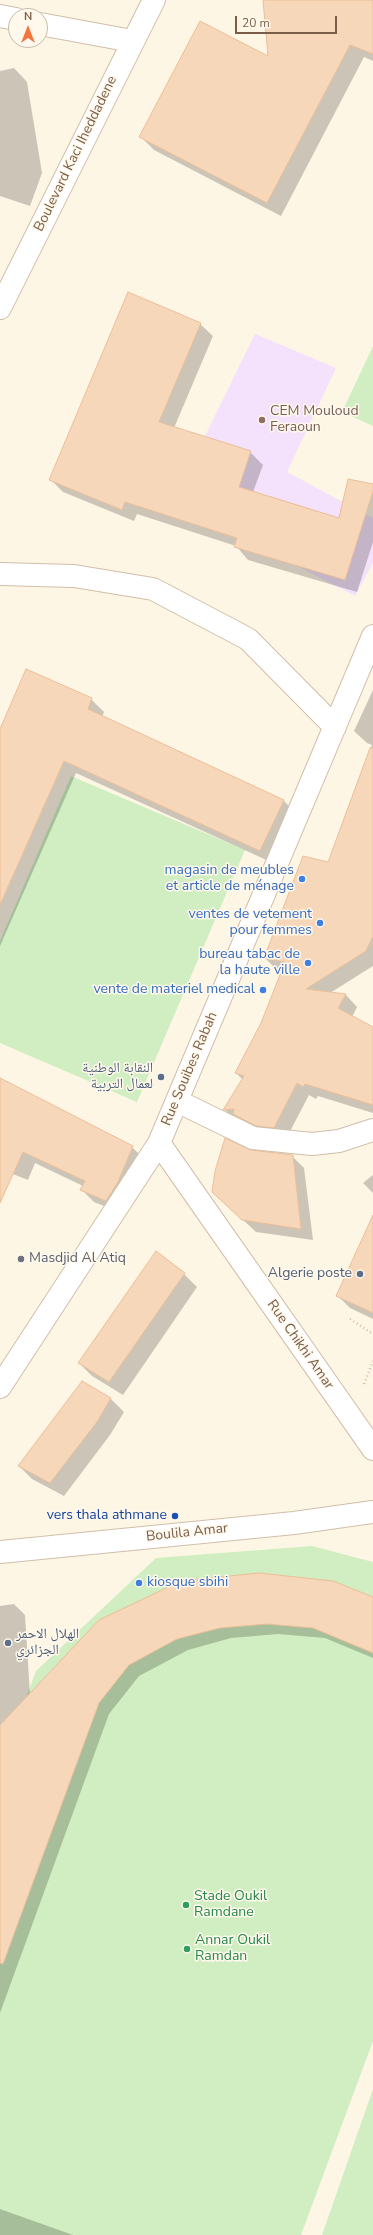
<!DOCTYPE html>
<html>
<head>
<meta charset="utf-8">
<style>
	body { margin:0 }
	#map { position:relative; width:373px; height:2235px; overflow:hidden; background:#fef6e5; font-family:"Nunito Sans",sans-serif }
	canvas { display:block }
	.north { position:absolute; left:8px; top:8px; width:40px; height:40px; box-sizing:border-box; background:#fff9ed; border:1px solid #cabbab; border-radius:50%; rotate:0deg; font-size:11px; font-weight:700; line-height:16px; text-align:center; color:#7a5d47 }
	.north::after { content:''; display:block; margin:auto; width:14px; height:18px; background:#f5753e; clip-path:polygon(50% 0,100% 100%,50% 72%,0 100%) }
	.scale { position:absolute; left:235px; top:16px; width:102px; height:18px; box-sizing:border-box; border:2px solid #7a5d47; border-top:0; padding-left:5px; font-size:12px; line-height:14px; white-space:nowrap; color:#7a5d47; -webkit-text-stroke:3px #fff9ed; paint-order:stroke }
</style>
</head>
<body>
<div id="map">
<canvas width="373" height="2235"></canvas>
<div class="north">N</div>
<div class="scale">20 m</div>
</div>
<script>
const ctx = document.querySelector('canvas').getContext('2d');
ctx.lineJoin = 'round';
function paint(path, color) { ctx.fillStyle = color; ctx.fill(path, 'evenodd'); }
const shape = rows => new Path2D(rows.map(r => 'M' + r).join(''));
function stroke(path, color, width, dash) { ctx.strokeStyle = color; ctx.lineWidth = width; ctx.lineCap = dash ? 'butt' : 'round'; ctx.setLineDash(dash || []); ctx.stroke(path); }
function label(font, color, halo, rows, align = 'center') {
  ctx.font = font + ' "Nunito Sans","Noto Naskh Arabic",sans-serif'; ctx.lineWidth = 3; ctx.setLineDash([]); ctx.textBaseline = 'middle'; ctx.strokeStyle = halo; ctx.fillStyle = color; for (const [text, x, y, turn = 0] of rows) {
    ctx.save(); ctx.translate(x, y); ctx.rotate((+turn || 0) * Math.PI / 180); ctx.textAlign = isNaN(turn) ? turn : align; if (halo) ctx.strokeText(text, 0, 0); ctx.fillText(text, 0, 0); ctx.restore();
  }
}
const education = shape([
	[255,334,336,368,287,472,373,518,373,563,355,596,173,501]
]);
const green = shape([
	[373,346,373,426,342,412],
	[71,776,245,850,137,1102,0,1043,0,941],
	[312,1546,373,1562,373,2041,301,2235,0,2235,0,1768,36,1671,156,1558],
	[373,2089,373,2235,322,2235]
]);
const shadow = shape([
	[373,0,373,61,364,57,281,216,154,150,141,137,270,58],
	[14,68,27,82,42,173,30,206,0,196,0,71],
	[200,324,213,336,174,428,250,452,263,465,253,492,339,520,373,486,373,542,357,592,248,560,236,546,137,514,134,521,63,492,50,479],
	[373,690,373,966,330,993,346,995,357,1007,352,1017,373,1028,373,1113,318,1096,316,1099,309,1095,286,1139,236,1121,224,1109,243,1080,236,1073,262,1024,283,971,277,970,265,958,328,863,372,745,367,743,354,731],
	[91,699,104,712,102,717,283,800,296,813,273,863,76,773,0,946,0,731],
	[0,1080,132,1147,144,1159,119,1212,94,1202,82,1190,83,1186,35,1163,28,1180,0,1169],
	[251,1151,292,1156,304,1168,313,1240,256,1232,225,1203],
	[373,1175,373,1193,363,1183],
	[373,1253,373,1319,350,1308,338,1296],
	[184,1274,197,1287,123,1395,92,1376,79,1363],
	[82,1382,111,1399,124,1412,110,1435,64,1496,32,1479,19,1466],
	[373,1598,373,1658,325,1638,278,1634,231,1638,188,1650,139,1676,109,1714,0,2013,0,1606,14,1604,25,1615,30,1695,100,1621],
	[0,2209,73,2235,0,2235]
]);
const building = shape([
	[263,0,373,0,373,54,350,45,267,203,139,137,200,21,268,56,263,0],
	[128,292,201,323,159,422,251,451,239,487,339,518,348,479,373,484,373,491,345,580,234,547,237,538,125,502,122,510,49,480,128,292],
	[26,669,92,698,88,709,284,800,260,851,64,761,0,905,0,729,26,669],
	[370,748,373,748,373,936,366,951,306,989,346,994,338,1008,373,1027,373,1105,305,1084,303,1087,297,1083,274,1128,256,1126,233,1114,234,1109,223,1110,244,1076,235,1073,261,1023,285,962,264,958,303,856,328,862,370,748],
	[0,1078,133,1146,118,1182,106,1201,80,1190,85,1181,23,1152,0,1203,0,1078],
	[225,1138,251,1150,293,1155,301,1229,242,1220,212,1192,215,1171,225,1138],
	[373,1215,373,1313,336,1296,373,1215],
	[156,1251,185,1273,109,1382,78,1363,156,1251],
	[82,1381,111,1398,97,1422,50,1483,18,1466,82,1381],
	[259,1573,333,1581,373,1597,373,1653,313,1628,267,1624,220,1628,177,1639,129,1665,99,1703,3,1964,0,1963,0,1725,99,1620,181,1581,259,1573]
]);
const path = shape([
	[350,1319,373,1334],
	[364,1384,373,1361]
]);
const minor = shape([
	[0,16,16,19],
	[40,24,132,41],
	[0,308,154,0],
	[0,574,74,576,153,589,248,639,335,727],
	[177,1101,253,1138,312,1144,339,1141,373,1130],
	[159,1143,373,1449],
	[0,1387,159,1143,373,636],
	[0,1552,294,1523,373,1512]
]);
const markers = [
	[262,420,4,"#8d6e63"],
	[302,879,4,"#3f7fe0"],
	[320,923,4,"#3f7fe0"],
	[308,963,4,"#3f7fe0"],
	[263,990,4,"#3f7fe0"],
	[161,1077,4,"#5c6f8a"],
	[21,1259,4,"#6b7280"],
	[360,1274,4,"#5c6f8a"],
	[175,1516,4,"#1a4fb4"],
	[139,1583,4,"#3f7fe0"],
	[8,1643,4,"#5c6f8a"],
	[186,1905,4,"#2e9e5b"],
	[187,1949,4,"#2e9e5b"]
];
const streetNames = [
	["Boulevard Kaci Iheddadene",76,154,-64],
	["Rue Souibes Rabah",190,1069,-67],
	["Rue Chikhi Amar",300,1345,55],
	["Boulila Amar",187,1533,-6]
];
const educationNames = [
	["CEM Mouloud",270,412],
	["Feraoun",270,428]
];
const shopNames = [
	["magasin de meubles",294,871],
	["et article de ménage",294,887],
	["ventes de vetement",312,915],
	["pour femmes",312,931],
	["bureau tabac de",300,955],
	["la haute ville",300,971],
	["vente de materiel medical",255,990],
	["kiosque sbihi",147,1583,"left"]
];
const serviceNames = [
	["النقابة الوطنية",153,1069],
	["لعمال التربية",153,1085],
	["Algerie poste",352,1274],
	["الهلال الاحمر",16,1635,"left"],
	["الجزائري",16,1651,"left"]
];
const worshipNames = [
	["Masdjid Al Atiq",29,1259]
];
const transitNames = [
	["vers thala athmane",167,1516]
];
const leisureNames = [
	["Stade Oukil",194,1897],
	["Ramdane",194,1913],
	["Annar Oukil",195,1941],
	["Ramdan",195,1957]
];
paint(education, '#f4e1fb');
paint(green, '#d0eec1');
paint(shadow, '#0003');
paint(building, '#f7d7b9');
stroke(building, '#ebbe98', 1);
stroke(minor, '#d1bea9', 24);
stroke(path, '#dcba9c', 2.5, [1, 3]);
stroke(minor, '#fff', 22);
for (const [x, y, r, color] of markers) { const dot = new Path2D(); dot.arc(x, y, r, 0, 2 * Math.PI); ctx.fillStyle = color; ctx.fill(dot); stroke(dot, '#fff9ed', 1.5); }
label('14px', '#7a5d47', '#fff9ed', streetNames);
label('14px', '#785e54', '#fff9ed', educationNames, 'left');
label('14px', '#366cbe', '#fff9ed', shopNames, 'right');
label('14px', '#4e5e75', '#fff9ed', serviceNames, 'right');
label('14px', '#5b616d', '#fff9ed', worshipNames, 'left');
label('14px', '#164399', '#fff9ed', transitNames, 'right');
label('14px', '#27864d', '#fff9ed', leisureNames, 'left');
</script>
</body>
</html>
